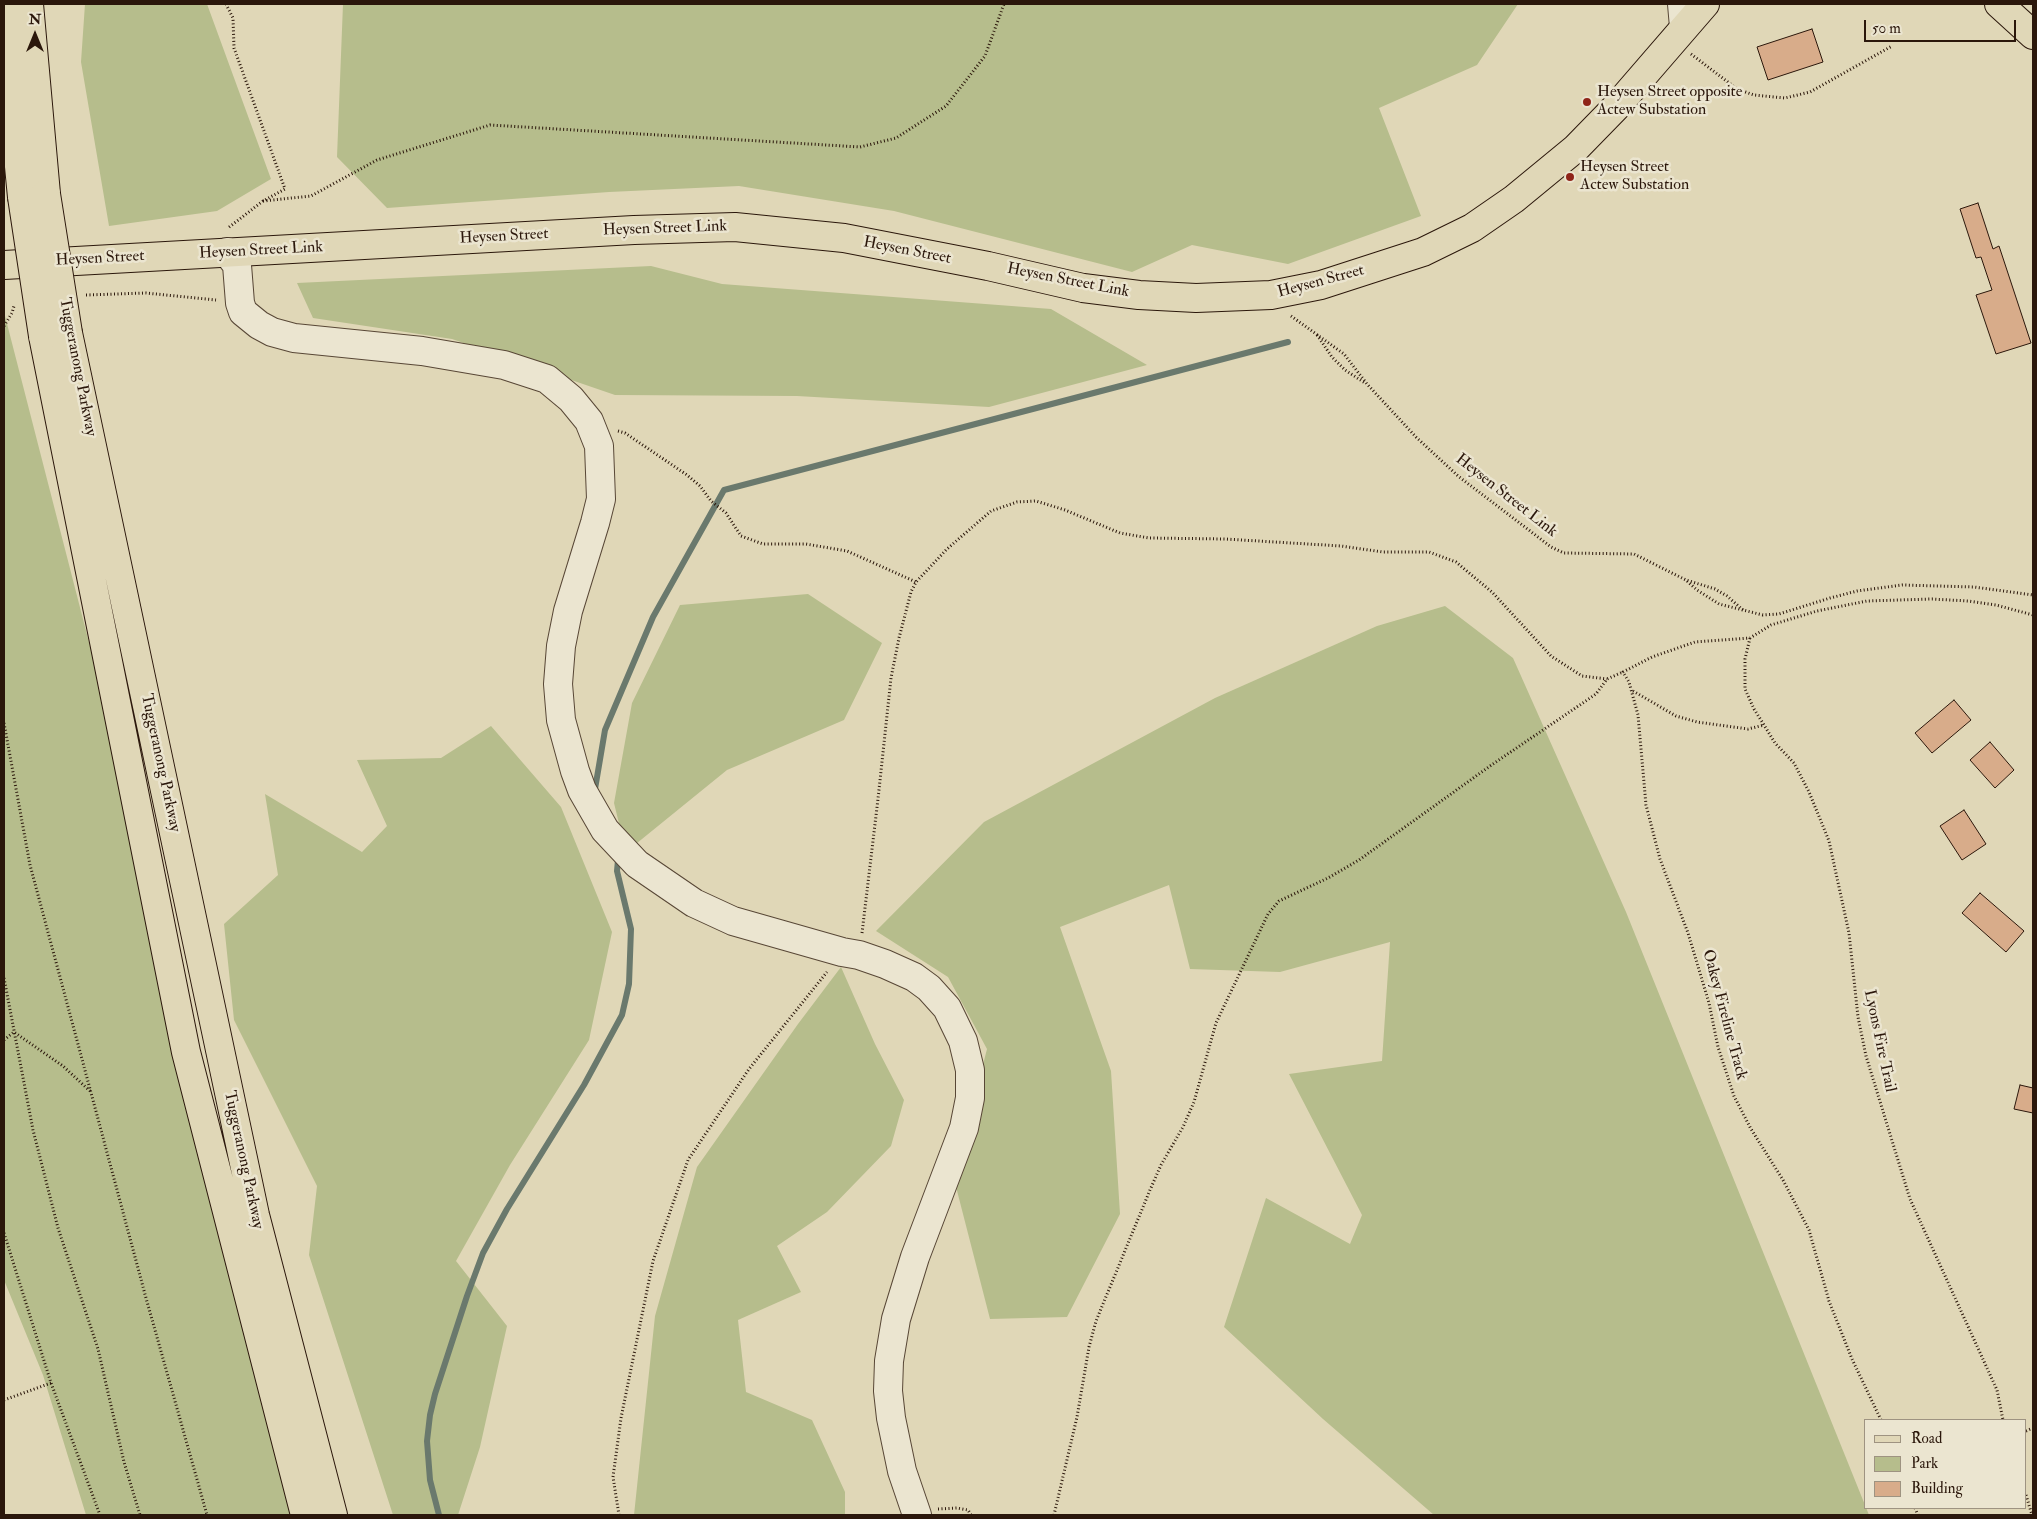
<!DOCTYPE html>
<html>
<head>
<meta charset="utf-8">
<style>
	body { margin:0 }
	#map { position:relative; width:2037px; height:1519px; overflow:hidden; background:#e0d7b7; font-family:"IM FELL Double Pica",serif }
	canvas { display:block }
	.frame { position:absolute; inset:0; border:5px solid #2b170b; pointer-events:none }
	.legend { position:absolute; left:1864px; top:1419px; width:162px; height:90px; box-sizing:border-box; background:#ebe5d0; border:1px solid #9e9381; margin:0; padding:6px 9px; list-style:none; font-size:15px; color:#2b170b }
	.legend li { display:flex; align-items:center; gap:10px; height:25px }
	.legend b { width:25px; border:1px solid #9e9381 }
	.north { position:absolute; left:10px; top:10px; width:50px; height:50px; -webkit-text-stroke:4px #ebe5d0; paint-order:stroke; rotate:0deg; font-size:14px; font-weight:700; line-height:20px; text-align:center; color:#2b170b }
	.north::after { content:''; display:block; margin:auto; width:18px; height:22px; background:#2b170b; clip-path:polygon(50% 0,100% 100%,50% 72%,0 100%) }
	.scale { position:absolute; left:1864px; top:20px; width:152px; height:22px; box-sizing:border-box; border:2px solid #2b170b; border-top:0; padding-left:6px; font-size:15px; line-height:18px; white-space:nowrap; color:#2b170b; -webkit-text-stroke:4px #ebe5d0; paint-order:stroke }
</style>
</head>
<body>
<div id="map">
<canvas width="2037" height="1519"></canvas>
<div class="frame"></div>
<ul class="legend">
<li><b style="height:6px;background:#e0d7b7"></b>Road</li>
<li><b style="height:14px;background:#b6bd8c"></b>Park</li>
<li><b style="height:14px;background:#d8ac8a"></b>Building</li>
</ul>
<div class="north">N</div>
<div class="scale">50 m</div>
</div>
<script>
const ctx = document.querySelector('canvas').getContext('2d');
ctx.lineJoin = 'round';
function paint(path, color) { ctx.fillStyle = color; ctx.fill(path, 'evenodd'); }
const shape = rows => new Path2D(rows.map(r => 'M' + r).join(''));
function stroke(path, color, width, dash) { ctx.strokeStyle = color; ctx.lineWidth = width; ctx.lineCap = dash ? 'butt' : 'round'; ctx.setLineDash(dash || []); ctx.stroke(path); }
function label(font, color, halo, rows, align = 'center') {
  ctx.font = font + ' "IM FELL Double Pica",serif'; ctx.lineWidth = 5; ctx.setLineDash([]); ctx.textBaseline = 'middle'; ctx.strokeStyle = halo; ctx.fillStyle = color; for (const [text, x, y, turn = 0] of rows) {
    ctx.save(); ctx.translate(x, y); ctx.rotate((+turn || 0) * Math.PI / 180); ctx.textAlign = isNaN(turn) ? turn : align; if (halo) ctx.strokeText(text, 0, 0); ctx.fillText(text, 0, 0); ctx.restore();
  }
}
const green = shape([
	[85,4,207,4,271,179,217,211,109,226,81,62],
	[343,4,1518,4,1477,65,1379,108,1421,216,1288,264,1192,245,1132,272,894,211,739,186,609,192,387,208,337,157],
	[651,266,722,284,1051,309,1147,365,989,407,797,396,615,395,452,339,313,318,297,283],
	[4,312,138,833,298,1515,86,1515,43,1375,4,1280],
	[808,594,882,643,844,720,727,770,626,852,614,803,632,703,680,605],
	[1445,606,1513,658,1626,912,1869,1515,1434,1515,1323,1419,1224,1327,1266,1198,1350,1244,1362,1215,1289,1074,1382,1061,1390,942,1280,972,1190,969,1169,885,1060,927,1111,1071,1120,1214,1067,1317,990,1319,954,1179,987,1049,948,977,876,931,984,822,1215,698,1377,626],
	[491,726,561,807,612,932,589,1040,510,1165,456,1261,507,1326,480,1447,458,1515,393,1515,309,1255,317,1186,234,1020,224,924,278,875,265,794,362,852,387,826,357,760,441,758],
	[841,967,875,1044,904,1100,891,1146,827,1212,777,1246,801,1292,738,1320,746,1392,812,1420,845,1492,845,1515,634,1515,655,1316,697,1167,798,1024]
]);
const stream = shape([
	[595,789,605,730,653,617,724,490,1288,342],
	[439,1515,430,1480,427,1441,430,1415,435,1394,467,1296,483,1253,507,1209,584,1085,622,1015,629,984,631,929,617,871,618,860]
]);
const building = shape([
	[1812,29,1823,62,1768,80,1757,47,1812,29],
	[1978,203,1993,249,1999,246,2031,343,1996,354,1976,295,1992,290,1981,257,1976,258,1960,209,1978,203],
	[1954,700,1971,720,1932,753,1915,733,1954,700],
	[1990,742,2014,770,1995,788,1970,760,1990,742],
	[1964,810,1986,844,1962,860,1940,826,1964,810],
	[1980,893,2024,931,2006,952,1962,913,1980,893],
	[2020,1085,2033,1088,2033,1113,2014,1109,2020,1085]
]);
const path = shape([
	[226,4,233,18,234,48,285,189,263,201,228,228],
	[1691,54,1737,89,1754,95,1785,98,1810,92,1892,46],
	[263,201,311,196,377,160,490,125,860,147,896,138,946,106,985,56,1004,4],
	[86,295,146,293,216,300],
	[1291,316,1344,354,1367,384,1416,437,1458,476,1551,547,1564,553,1634,554,1686,580,1715,589,1727,596,1743,610],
	[4,326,12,313,14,306],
	[1317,335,1332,357,1345,370,1365,383],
	[618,431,625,433,687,475,700,486,711,501,726,513,741,536,763,544,806,544,847,551,916,582],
	[1687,581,1697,590,1719,604,1763,615,1779,614,1830,598,1857,591,1902,585,1974,587,2033,595],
	[1750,638,1745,659,1745,689,1754,709,1764,725,1775,743,1794,763,1809,792,1829,841,1849,933,1858,1017,1866,1056,1910,1199,1997,1390,2003,1420],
	[1633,691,1676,716,1697,722,1748,729,1764,725],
	[4,723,30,865,146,1298,207,1515],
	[862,933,878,799,891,678,899,638,911,592,916,582,947,549,991,511,1017,502,1036,501,1065,510,1120,533,1149,538,1225,539,1341,546,1383,552,1429,552,1456,562,1492,592,1551,656,1582,676,1607,679],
	[4,978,33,1130,58,1228,98,1349,124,1462,140,1515],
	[4,1040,14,1032,63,1066,91,1092],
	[4,1233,51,1383,100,1515],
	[4,1400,51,1383],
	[1881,1420,1852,1359,1829,1301,1809,1230,1783,1180,1751,1129,1734,1096,1718,1047,1709,1003,1688,933,1660,859,1646,805,1638,715,1629,682,1623,672,1652,657,1695,642,1750,638,1771,625,1817,611,1867,601,1932,599,1968,601,1996,605,2033,615],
	[2026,1431,2033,1428],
	[2026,1495,2032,1515],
	[1915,1508,1918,1515],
	[938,1509,957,1508,968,1510,971,1515],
	[619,1515,613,1477,621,1418,653,1261,688,1160,749,1069,827,972],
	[1054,1515,1077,1417,1089,1347,1096,1321,1150,1190,1161,1165,1183,1127,1194,1102,1216,1023,1268,914,1279,901,1328,878,1359,860,1490,766,1596,694,1607,679,1623,672]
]);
const minor = shape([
	[1682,4,1684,27],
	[227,252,237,265,240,303,243,312,259,325,272,332,294,338,422,351,504,365,547,379,571,399,589,421,599,446,601,499,595,523,568,611,561,646,558,684,561,720,575,771,582,790,605,830,637,864,694,903,733,921,842,952,859,955,885,964,914,977,929,988,947,1008,963,1041,970,1070,970,1098,964,1128,915,1257,896,1319,889,1361,888,1391,891,1418,902,1471,917,1515]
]);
const major = shape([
	[1999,4,2033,35],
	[4,265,634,230,735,227,844,238,988,266,1083,288,1139,295,1196,298,1271,295,1321,285,1423,252,1472,228,1514,199,1576,148,1616,107,1705,4]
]);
const highway = shape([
	[29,4,46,194],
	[4,13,22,197],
	[68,333,255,1215,333,1515],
	[43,336,186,1052,305,1515]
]);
const highwayBridge = shape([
	[46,194,68,333],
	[22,197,43,336]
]);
const markers = [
	[1587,102,5,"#8f2418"],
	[1570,177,5,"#8f2418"]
];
const poiNames = [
	["Heysen Street opposite",1597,93],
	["Actew Substation",1597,111],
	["Heysen Street",1580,168],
	["Actew Substation",1580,186]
];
const streetNames = [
	["Heysen Street Link",665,229,-2],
	["Heysen Street",504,237,-3],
	["Heysen Street Link",261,251,-3],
	["Heysen Street",907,251,11],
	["Heysen Street",100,259,-3],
	["Heysen Street Link",1068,281,11],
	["Heysen Street",1321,282,-15],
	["Tuggeranong Parkway",77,367,79],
	["Heysen Street Link",1506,496,38],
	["Tuggeranong Parkway",160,763,78],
	["Oakey Fireline Track",1724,1015,75],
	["Lyons Fire Trail",1879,1041,78],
	["Tuggeranong Parkway",243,1160,78]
];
paint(green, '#b6bd8c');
stroke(stream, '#6a796d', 6);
paint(building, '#d8ac8a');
stroke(building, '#2b170b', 1);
stroke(minor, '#584736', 30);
stroke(major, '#2b170b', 30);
stroke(highway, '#2b170b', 30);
stroke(path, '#2b170b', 3, [1, 2.5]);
stroke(minor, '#ebe5d0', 28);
stroke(major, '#e0d7b7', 28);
stroke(highway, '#e0d7b7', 28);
stroke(highwayBridge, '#2b170b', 30, []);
stroke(highwayBridge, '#e0d7b7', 28);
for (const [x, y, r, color] of markers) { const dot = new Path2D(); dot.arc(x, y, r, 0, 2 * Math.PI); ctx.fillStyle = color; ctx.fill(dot); stroke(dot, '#ebe5d0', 2); }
label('16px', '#2b170b', '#ebe5d0', poiNames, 'left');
label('16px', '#2b170b', '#ebe5d0', streetNames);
</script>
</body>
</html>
